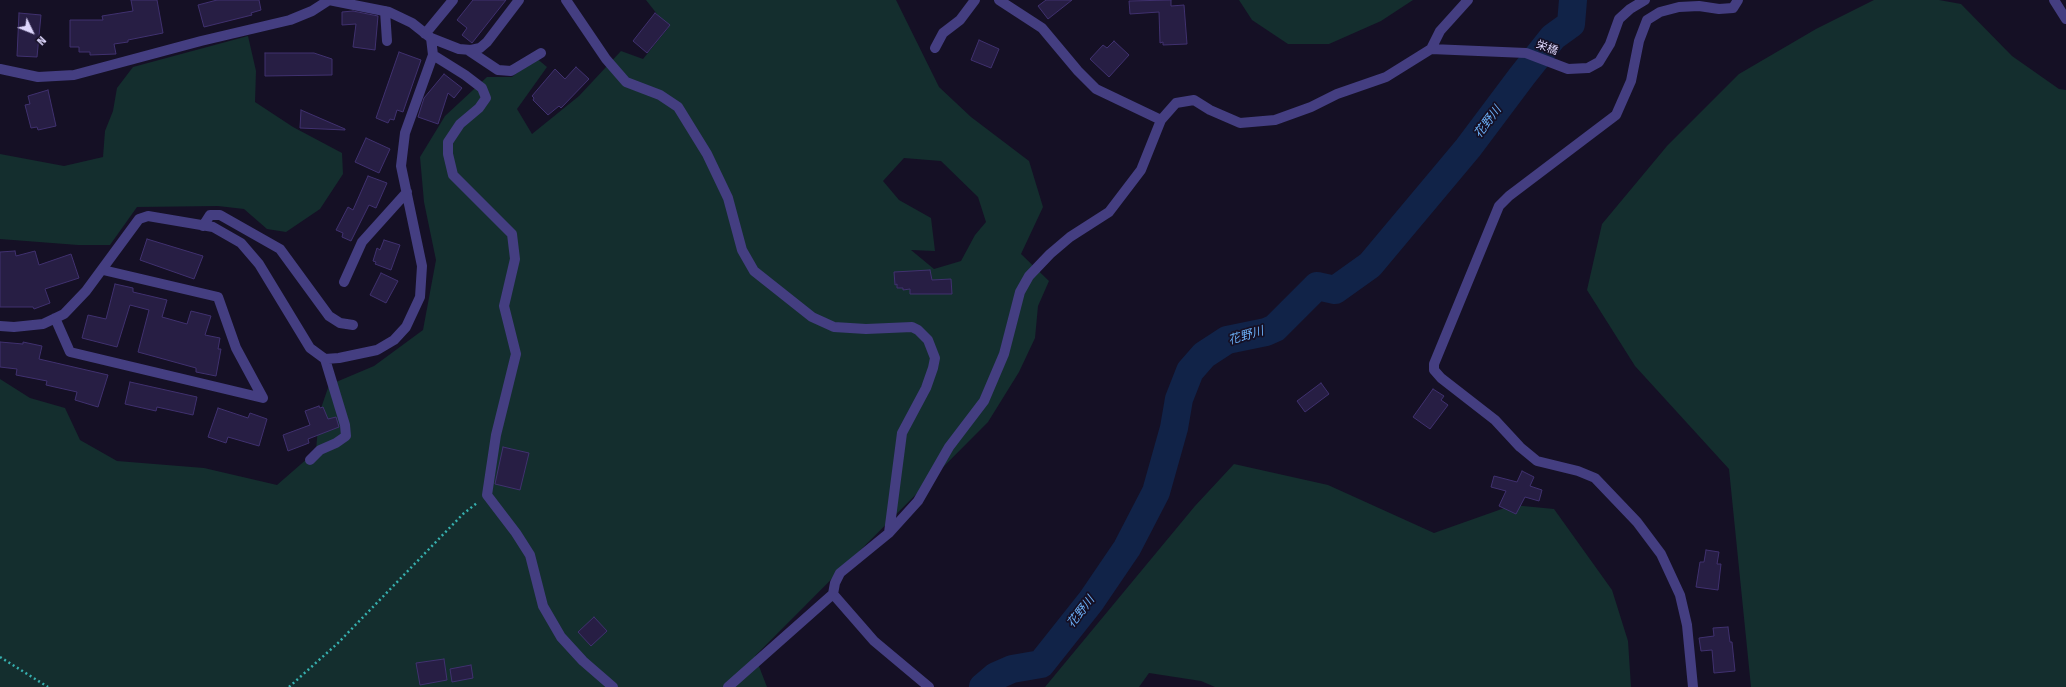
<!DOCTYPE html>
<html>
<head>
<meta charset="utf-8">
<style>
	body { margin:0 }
	#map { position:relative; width:2066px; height:687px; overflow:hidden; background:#151025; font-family:"Fira Sans",sans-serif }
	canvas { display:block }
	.north { position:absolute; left:12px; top:12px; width:40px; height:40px; -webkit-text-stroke:3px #151025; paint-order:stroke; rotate:133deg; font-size:11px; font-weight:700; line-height:16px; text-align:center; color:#ddd6fc }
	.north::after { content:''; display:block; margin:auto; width:14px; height:18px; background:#ddd6fc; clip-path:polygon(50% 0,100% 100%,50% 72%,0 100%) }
</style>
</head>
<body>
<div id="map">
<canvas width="2066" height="687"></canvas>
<div class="north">N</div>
</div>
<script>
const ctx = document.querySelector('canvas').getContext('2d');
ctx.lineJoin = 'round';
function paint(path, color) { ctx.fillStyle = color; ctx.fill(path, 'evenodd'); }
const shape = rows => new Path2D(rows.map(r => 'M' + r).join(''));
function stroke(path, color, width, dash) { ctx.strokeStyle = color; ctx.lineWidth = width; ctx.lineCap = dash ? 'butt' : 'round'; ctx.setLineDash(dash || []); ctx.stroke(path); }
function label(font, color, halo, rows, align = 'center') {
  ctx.font = font + ' "Fira Sans","Noto Sans JP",sans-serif'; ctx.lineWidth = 3.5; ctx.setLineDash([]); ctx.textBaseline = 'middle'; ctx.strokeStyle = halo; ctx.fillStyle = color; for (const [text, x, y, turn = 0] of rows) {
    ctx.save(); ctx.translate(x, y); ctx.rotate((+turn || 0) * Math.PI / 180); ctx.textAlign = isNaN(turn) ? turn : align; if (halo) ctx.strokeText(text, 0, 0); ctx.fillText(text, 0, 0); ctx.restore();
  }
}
const green = shape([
	[646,0,896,0,939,87,971,117,1029,161,1043,207,1021,254,1049,281,1038,306,1035,338,1019,372,988,422,755,656,767,687,0,687,0,379,30,398,65,408,80,440,117,461,204,468,277,485,316,451,319,414,329,385,374,366,423,330,436,260,424,202,420,157,445,116,487,77,512,77,535,57,547,67,517,109,532,134,579,96,621,51,643,59,668,28],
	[904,158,941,161,978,197,986,222,975,235,961,261,934,269,911,250,935,251,931,218,899,200,883,181],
	[1239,0,1413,0,1381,21,1329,44,1288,44,1252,20],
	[1874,0,1939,0,1961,4,2012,56,2059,89,2066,90,2066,687,1751,687,1729,469,1635,366,1587,290,1602,224,1667,146,1739,74,1816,29],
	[248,36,256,71,255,102,293,127,342,153,343,174,320,209,286,232,267,229,244,209,218,206,137,207,110,245,78,245,0,239,0,154,64,166,103,157,105,131,113,111,117,88,133,67],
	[1234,464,1328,485,1434,533,1513,505,1554,509,1612,590,1628,641,1631,687,1215,687,1201,681,1149,673,1139,687,1045,687,1195,506]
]);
const river = shape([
	[983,687,996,676,1012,669,1041,664,1091,601,1127,548,1156,492,1174,428,1179,399,1190,371,1204,355,1227,340,1266,332,1275,328,1317,286,1335,290,1370,265,1468,148,1522,76,1553,37,1571,24,1573,0]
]);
const building = shape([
	[131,0,157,0,163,33,128,40,128,42,114,44,116,54,90,55,90,52,79,52,79,47,70,47,70,20,103,20,102,16,133,11,131,0],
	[217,0,259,0,261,10,251,13,252,15,204,27,198,5,217,0],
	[473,0,506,0,472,43,462,35,467,28,457,20,473,0],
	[1046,0,1072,0,1048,19,1038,6,1046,0],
	[1171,0,1171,6,1184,5,1187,44,1163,45,1163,42,1160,43,1159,12,1130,14,1129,1,1171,0],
	[353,11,378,16,375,50,353,47,356,24,342,25,342,12,353,11],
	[19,13,41,15,37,57,17,56,19,13],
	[655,13,670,25,647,53,633,41,655,13],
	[979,40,999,49,991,68,971,60,979,40],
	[1114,41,1129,55,1109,77,1090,59,1103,45,1107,48,1114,41],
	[399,52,421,60,403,112,397,110,394,120,390,119,388,123,376,118,399,52],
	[265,53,314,53,332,59,332,75,265,76,265,53],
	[576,67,589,79,561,108,559,106,548,115,533,100,534,98,532,96,555,69,565,79,576,67],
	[444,74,462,88,454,98,448,93,438,124,418,117,424,98,444,74],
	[48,90,56,126,38,130,37,127,31,128,25,105,30,104,28,96,48,90],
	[301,110,345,129,345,130,300,128,301,110],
	[366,138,390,149,379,173,355,162,366,138],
	[368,176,387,183,376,208,369,205,351,241,342,237,343,233,336,230,348,207,353,210,368,176],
	[147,239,203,256,194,279,140,260,147,239],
	[384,240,400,245,391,270,375,264,376,262,373,261,377,248,380,250,384,240],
	[15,251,16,256,35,251,39,265,71,254,79,278,45,289,50,303,34,309,33,307,0,307,0,252,15,251],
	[930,270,932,280,951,279,952,294,910,294,910,289,903,290,903,288,897,288,897,284,895,285,894,272,930,270],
	[381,273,398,281,386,303,370,295,381,273],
	[115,284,133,288,133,292,167,300,162,317,187,324,191,311,211,316,205,335,220,338,218,349,221,349,216,376,196,372,196,368,138,352,149,310,130,305,117,347,82,338,88,315,106,319,115,284],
	[0,342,23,344,23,342,42,346,39,359,108,375,98,407,75,400,77,392,46,385,47,381,16,375,17,369,0,367,0,342],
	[130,382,197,397,193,415,157,407,156,411,125,404,130,382],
	[1321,383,1329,394,1305,412,1297,401,1321,383],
	[1433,389,1444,396,1441,400,1448,405,1430,429,1413,417,1433,389],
	[319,406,320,408,323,407,328,419,336,417,339,427,308,439,309,443,288,451,283,435,310,425,305,411,319,406],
	[218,408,248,418,250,413,267,419,259,446,228,437,226,443,208,437,218,408],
	[503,447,529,453,520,490,495,484,503,447],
	[1522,471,1534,477,1530,486,1542,490,1539,501,1525,497,1516,514,1499,506,1506,491,1491,487,1494,476,1517,482,1522,471],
	[1706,550,1719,552,1717,564,1721,564,1718,590,1696,587,1700,562,1704,562,1706,550],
	[594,617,607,631,591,646,578,632,594,617],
	[1728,627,1730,642,1732,642,1735,671,1714,673,1712,650,1701,651,1699,638,1714,636,1713,628,1728,627],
	[444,659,447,680,420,685,416,663,444,659],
	[471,665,473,678,452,682,450,669,471,665]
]);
const path = shape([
	[0,657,48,687],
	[289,687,338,643,463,514,477,503]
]);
const minor = shape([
	[329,0,389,12,412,23,431,38,459,49,471,50,480,48,487,42,519,0],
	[566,0,606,59,626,82,660,95,678,107,707,154,728,198,742,250,754,271,812,317,834,327,866,329,912,327,918,330,928,340,935,358,933,368,926,388,902,433,889,533],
	[999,0,1042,28,1078,71,1096,89,1161,120],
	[2054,0,2066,19],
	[385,11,387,41],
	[425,34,453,0],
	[935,48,943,33,960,20,975,0],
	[1431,49,1526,53,1568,69,1588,68,1599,62,1610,44,1619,19,1630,9,1645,0],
	[468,50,498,70,511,71,541,53],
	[433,55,465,75,482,88,486,98,479,108,460,124,448,142,448,154,453,175,512,234,515,259,504,306,516,354,496,435,487,495,516,533,530,555,543,606,561,637,583,661,613,687],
	[0,69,38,77,74,75,201,41,290,20,312,11,329,0],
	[203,226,210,215,220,215,280,249,329,316,340,323,353,325],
	[344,282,362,242,407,192],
	[55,318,70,352,263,398,236,348,218,297,103,270],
	[0,326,14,327,43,324,64,314,86,291,139,219,148,216,213,227,241,243,259,264,310,348,325,359,339,358,377,350,394,340,406,327,420,297,422,266,401,166,405,133,433,55,431,38],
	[310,460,320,450,336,443,346,436,345,425,325,359],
	[728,687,833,594],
	[929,687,874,641,833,594,835,583,840,573,889,533,918,501,949,447,984,401,1004,354,1020,292,1029,276,1050,254,1070,237,1109,212,1141,170,1161,120,1176,103,1194,100,1210,110,1240,123,1275,120,1311,107,1337,94,1386,77,1431,49,1440,31,1468,0],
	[1693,687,1687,625,1680,595,1661,554,1637,522,1595,478,1578,471,1537,461,1520,447,1495,420,1441,378,1434,370,1434,364,1499,206,1509,196,1616,115,1631,81,1639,41,1647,20,1660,12,1679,7,1699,6,1719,9,1733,8,1738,0]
]);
const streetNames = [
	["栄橋",1547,48,20]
];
const waterNames = [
	["花野川",1488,122,-53],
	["花野川",1246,336,-16],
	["花野川",1081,612,-52]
];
paint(green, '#142e2e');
stroke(river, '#112348', 28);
paint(building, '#271e44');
stroke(building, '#40316f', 1);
stroke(path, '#37b0af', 2.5, [2, 3]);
stroke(minor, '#443e81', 10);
label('11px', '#ddd6fc', '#151025', streetNames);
label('italic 12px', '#6baff6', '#151025', waterNames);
</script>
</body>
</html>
